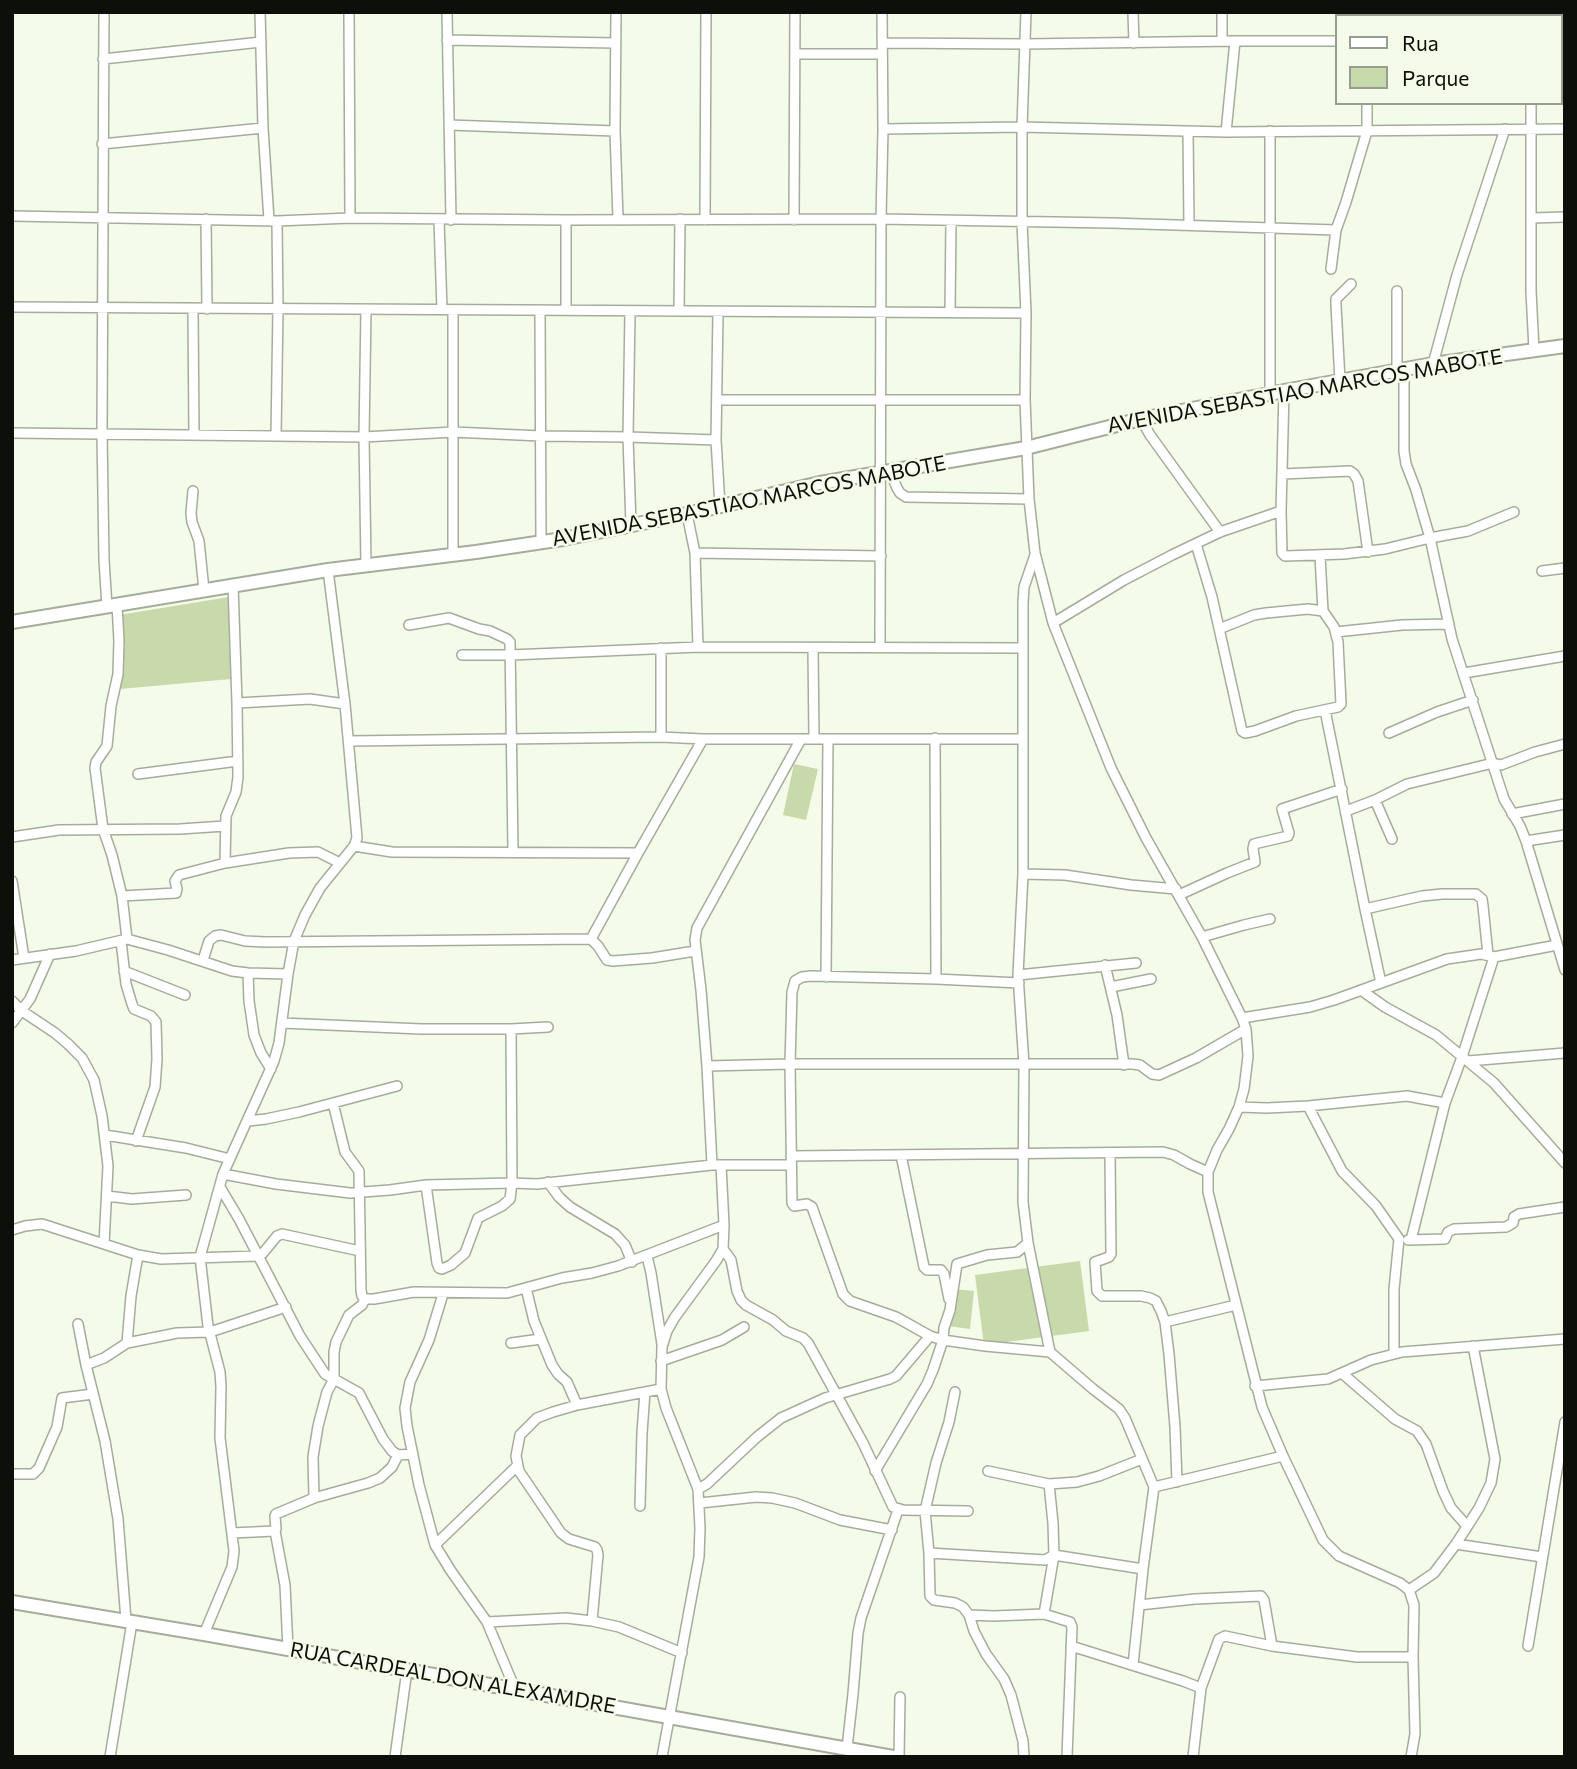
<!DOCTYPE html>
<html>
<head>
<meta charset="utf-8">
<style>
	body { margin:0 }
	#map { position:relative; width:1577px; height:1769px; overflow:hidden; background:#f4fbe9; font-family:Commissioner,sans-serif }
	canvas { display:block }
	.frame { position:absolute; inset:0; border:14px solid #0d0f0a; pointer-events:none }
	.legend { position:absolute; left:1335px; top:14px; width:228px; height:91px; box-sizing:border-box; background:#f4fbe9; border:2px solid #989d90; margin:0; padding:9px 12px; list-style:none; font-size:21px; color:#0d0f0a }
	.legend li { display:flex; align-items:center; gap:14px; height:35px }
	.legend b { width:35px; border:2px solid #989d90 }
</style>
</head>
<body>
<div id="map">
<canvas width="1577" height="1769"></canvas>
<div class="frame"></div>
<ul class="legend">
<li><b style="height:9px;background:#fff"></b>Rua</li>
<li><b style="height:19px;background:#c8d9ab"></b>Parque</li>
</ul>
</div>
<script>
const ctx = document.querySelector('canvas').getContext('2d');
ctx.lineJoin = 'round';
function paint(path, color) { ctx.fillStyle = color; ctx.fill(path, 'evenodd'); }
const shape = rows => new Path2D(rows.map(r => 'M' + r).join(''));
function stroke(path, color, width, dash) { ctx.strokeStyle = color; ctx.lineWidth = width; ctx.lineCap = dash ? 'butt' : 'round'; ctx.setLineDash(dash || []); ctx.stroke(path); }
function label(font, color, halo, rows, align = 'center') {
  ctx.font = font + ' Commissioner,sans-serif'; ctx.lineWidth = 5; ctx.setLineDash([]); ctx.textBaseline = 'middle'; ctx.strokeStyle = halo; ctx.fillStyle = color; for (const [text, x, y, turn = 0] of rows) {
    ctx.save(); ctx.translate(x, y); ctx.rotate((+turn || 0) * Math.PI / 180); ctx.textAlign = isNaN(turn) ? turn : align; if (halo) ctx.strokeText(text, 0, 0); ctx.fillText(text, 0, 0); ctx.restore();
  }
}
const green = shape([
	[229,597,231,679,120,689,119,615],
	[794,764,818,769,806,820,783,815],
	[1080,1261,1089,1331,984,1345,975,1275],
	[952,1289,974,1291,970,1329,948,1326]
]);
const minor = shape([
	[104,12,102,433,104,560,107,607],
	[260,12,263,128,269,220],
	[349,12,350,218],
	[447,12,451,220],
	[616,12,615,131,618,219],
	[1026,12,1022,127,1022,222,1026,313,1025,400,1029,499,1035,553,1053,623,1111,768,1146,838,1202,937,1242,1018,1246,1029,1248,1056,1244,1089,1239,1107,1229,1129,1217,1150,1208,1172,1208,1192,1262,1407,1283,1456,1323,1540,1339,1556,1400,1583,1409,1590,1414,1605,1413,1657,1415,1734,1411,1757],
	[1133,12,1134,43],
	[1222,12,1222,41],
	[1366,12,1367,16],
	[1530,12,1530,16],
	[447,40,615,43],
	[1561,41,1565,41],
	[882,43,1026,44,1235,41,1337,41],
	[795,54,882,54],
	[103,59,261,42],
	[1531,103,1531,291,1534,350],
	[449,125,615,131],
	[883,129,1022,127,1226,132,1565,129],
	[1270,131,1270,393],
	[1188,132,1189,225],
	[1226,132,1235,41],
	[102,144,263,128],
	[12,216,277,221,350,218,566,220,881,219,1111,223,1336,230],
	[1532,218,1565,217],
	[206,219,207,309],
	[439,220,442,310],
	[705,220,706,12],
	[794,220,795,12],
	[1331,269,1336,230,1346,202,1367,131,1367,103],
	[1397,291,1397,371],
	[12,307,1026,313],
	[193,309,194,435],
	[540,310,541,542],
	[566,310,566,220],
	[630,311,628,437,631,525],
	[679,311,680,219],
	[718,312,716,440,720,506],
	[950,312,951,221],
	[1433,364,1457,275,1505,129],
	[1404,370,1404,451,1406,464,1416,490,1430,538,1452,639,1504,799,1520,826,1526,841,1565,970],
	[1340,381,1336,305,1336,299,1351,284],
	[1284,391,1281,511,1282,553,1285,556,1344,554,1385,549,1430,538,1468,531,1514,512],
	[717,400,1025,400],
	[1141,419,1150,435,1220,532],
	[12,433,364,437,453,432,541,436,628,437,716,440],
	[276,436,278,309,277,221],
	[890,471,897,488,900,493,906,497,1029,499],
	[1282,474,1350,471,1354,474,1358,481,1368,552],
	[193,491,191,513,192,522,199,541,204,590],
	[687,514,695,553,698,647],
	[1196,544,1212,597,1242,731,1245,733,1255,731,1296,716,1338,707,1341,704,1338,642,1334,627,1323,611,1320,556],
	[695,553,881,556],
	[453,554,453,310],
	[1035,555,1024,587,1023,603,1023,874,1018,975,1024,1065,1023,1202,1028,1243,1050,1352,1093,1389,1119,1409,1125,1418,1154,1487,1143,1569,1133,1665],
	[366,565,364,437,366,310],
	[1542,571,1565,568],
	[117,605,119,641,118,674,111,706,107,746,96,762,95,768,103,829,112,855,122,896,127,939],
	[1053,623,1124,580,1172,555,1220,532,1281,511],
	[409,625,449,618,479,629,490,631,507,639,510,642,513,851],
	[1219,629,1254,615,1266,613,1308,609,1323,611],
	[1336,632,1402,625,1449,624],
	[880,647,881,219,883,129,882,12],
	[813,648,814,739],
	[462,655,511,655,698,647,1023,648],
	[1464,673,1565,656],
	[237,703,310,699,345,704],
	[1325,710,1365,909,1381,983],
	[1389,733,1437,712,1473,700],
	[661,737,661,648],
	[935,738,936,979],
	[349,741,661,737,703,739,1023,739],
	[138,774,238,761],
	[1375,800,1392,839],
	[1346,811,1375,800,1407,784,1493,763,1501,765,1535,752,1565,744],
	[1512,814,1565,804],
	[12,837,59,830,180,829,225,826],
	[1526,841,1565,835],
	[354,846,392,852,638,853],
	[225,863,226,816,236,792,238,777,237,703,233,585],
	[1023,874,1065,875,1131,885,1176,889],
	[12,881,24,958],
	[1179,895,1227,873,1255,862,1253,849,1254,844,1288,836,1289,833,1282,809,1342,789],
	[122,896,176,893,177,889,175,881,179,875,225,863,289,853,318,852,340,863],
	[1365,909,1422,896,1442,894,1476,894,1482,899,1483,906,1488,955],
	[1202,937,1244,925,1270,919],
	[591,939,638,853,703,739],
	[121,941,126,984,132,1004,134,1009,151,1016,156,1022,157,1059,155,1087,136,1141],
	[12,960,76,951,127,939,168,950,232,971,248,973,288,974],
	[203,960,209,941,215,936,221,935,245,941,265,942,591,939,598,946,607,960,613,961,652,958,695,951],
	[1105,965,1117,1015,1124,1065],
	[124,971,185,995],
	[248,973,249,1001,254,1035,261,1053,271,1069],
	[1018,975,1136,963],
	[826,977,828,739],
	[1019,983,936,979,811,976,802,977,795,981,792,992,790,1064,792,1203,794,1206,807,1204,812,1207,843,1294,850,1301,896,1317,930,1336,943,1340,985,1346,1050,1352],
	[1111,987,1151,979],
	[1361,990,1385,1007,1436,1035,1494,1083,1565,1163],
	[12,1001,22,1011,55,1033,68,1044,82,1058,94,1080,102,1116,108,1166,104,1244],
	[1242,1018,1310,1007,1334,1000,1447,959,1481,954,1494,957,1557,945],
	[12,1023,30,999,50,954],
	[282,1023,421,1029,511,1029,548,1027],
	[1468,1061,1565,1053],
	[707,1066,790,1064,1132,1064,1140,1065,1152,1074,1159,1075,1196,1058,1246,1029],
	[333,1103,345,1152,359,1171,361,1290,362,1296,365,1299,374,1299,414,1292,507,1293,562,1278,592,1273,618,1266,724,1225],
	[1308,1106,1342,1171,1376,1206,1399,1239,1394,1289,1394,1353],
	[1239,1107,1267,1108,1308,1106,1407,1096,1445,1103],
	[248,1121,266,1119,299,1112,397,1086],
	[105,1135,186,1148,230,1159],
	[1110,1154,1111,1254,1109,1257,1095,1262,1097,1291,1102,1296,1141,1296,1150,1298,1156,1301,1161,1311,1165,1322,1169,1354,1175,1427,1177,1482],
	[901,1155,924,1267,927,1270,941,1270,944,1274,949,1299],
	[791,1156,1163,1152,1174,1155,1190,1164,1208,1172],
	[712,1165,707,1066,701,990,695,940,697,928,801,739],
	[223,1174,276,1184,350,1193,390,1190,426,1185,512,1183,537,1184,712,1165,791,1165],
	[548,1182,559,1197,570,1207,615,1234,625,1245,632,1262],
	[426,1185,437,1263,439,1268,442,1269,451,1265,465,1253,478,1218,502,1206,510,1199,512,1183,511,1029],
	[220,1187,239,1219,300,1336,325,1374,359,1393,383,1439,392,1451,398,1455,413,1454],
	[107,1196,132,1199,186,1195],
	[12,1230,25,1226,42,1224,138,1255,161,1259,257,1256,263,1253,277,1236,282,1234,360,1251],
	[1408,1240,1445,1239,1448,1232,1454,1229,1506,1227,1513,1223,1514,1217,1519,1214,1565,1207],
	[1411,1240,1445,1103,1462,1057,1494,957],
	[723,1249,731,1260,737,1291,741,1300,746,1305,773,1320,786,1331,803,1338,808,1343,863,1443,893,1507,903,1510,968,1511],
	[647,1256,651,1273,662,1344],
	[526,1288,534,1321,552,1365,558,1374,567,1382,577,1405],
	[443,1294,429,1340,410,1382,405,1408,407,1426,419,1485,435,1545,451,1571,487,1622,515,1689],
	[1165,1322,1236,1305],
	[78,1324,86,1365,105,1441,118,1519,126,1620],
	[127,1343,131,1296,138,1255],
	[511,1343,541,1339],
	[661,1361,722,1340,744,1327],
	[86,1365,104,1358,127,1343,177,1333,210,1332,286,1307],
	[1343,1374,1395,1419,1417,1431,1426,1444,1443,1491,1451,1508,1467,1526],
	[1255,1386,1328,1379,1371,1360,1402,1352,1565,1339],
	[955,1392,949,1422,936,1463,925,1511,929,1553,930,1596,934,1600,955,1603,963,1607,969,1615,974,1631,986,1654,1004,1679,1011,1695,1023,1741,1024,1757],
	[875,1471,927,1384,933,1370,943,1340,944,1328,950,1310,957,1264,987,1255,1017,1252,1028,1243],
	[988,1471,1049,1484,1077,1482,1099,1476,1142,1459],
	[12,1474,33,1474,39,1468,57,1427,62,1398,93,1394],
	[1154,1487,1283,1456],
	[698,1489,707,1484,757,1437,781,1418,825,1398,890,1379,896,1376,930,1336],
	[314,1498,313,1457,318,1426,327,1392,334,1379,334,1352,336,1342,349,1315,362,1305,365,1299],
	[700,1503,756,1497,772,1498,795,1503,840,1520,892,1530],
	[640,1506,642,1433,645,1392],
	[275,1531,285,1585,288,1649],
	[232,1533,275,1531,276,1529,275,1516,276,1514,314,1498,368,1483,380,1478,392,1467,398,1455],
	[1456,1544,1542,1557],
	[435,1545,517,1466],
	[929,1553,1045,1560,1054,1555,1143,1569],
	[1409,1590,1434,1573,1456,1544,1479,1508,1491,1483,1495,1459,1473,1346],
	[1139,1605,1195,1599,1261,1596,1264,1600,1272,1646,1357,1657,1413,1657],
	[1044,1614,1054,1555,1053,1523,1049,1484],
	[969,1615,994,1616,1044,1614,1070,1622,1072,1627,1067,1757],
	[592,1621,598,1555,597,1550,595,1547,569,1539,561,1533,519,1471,516,1456,520,1435,537,1418,553,1412,577,1405,661,1389],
	[487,1622,566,1618,592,1621,619,1627,682,1653],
	[204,1634,232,1567,234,1551,220,1438,221,1387,220,1372,208,1326,200,1257,223,1174,274,1061,279,1043,288,974,294,941,305,915,320,888,354,846,357,838,345,704,328,570],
	[1071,1646,1183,1681,1201,1688,1193,1757],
	[1528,1646,1565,1422],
	[1201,1688,1219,1639,1225,1636,1272,1646],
	[847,1748,853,1694,858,1633,861,1618,898,1510],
	[110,1757,132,1622],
	[395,1757,407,1670],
	[662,1757,699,1557,700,1528,698,1489,666,1408,661,1389,662,1347,667,1331,675,1317,716,1261,723,1249,724,1225,721,1165],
	[899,1757,900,1697]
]);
const secondary = shape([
	[12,622,328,570,476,552,563,539,687,514,820,483,1026,448,1141,419,1284,391,1433,364,1565,346],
	[12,1602,204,1634,893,1757]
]);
const streetNames = [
	["AVENIDA SEBASTIAO MARCOS MABOTE",1305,391,-10],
	["AVENIDA SEBASTIAO MARCOS MABOTE",749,501,-11],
	["RUA CARDEAL DON ALEXAMDRE",453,1678,10]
];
paint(green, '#c8d9ab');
stroke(minor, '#a6ac9c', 12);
stroke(secondary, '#a6ac9c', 16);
stroke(minor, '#fff', 9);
stroke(secondary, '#fff', 12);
label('21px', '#0d0f0a', '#f4fbe9', streetNames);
</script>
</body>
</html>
